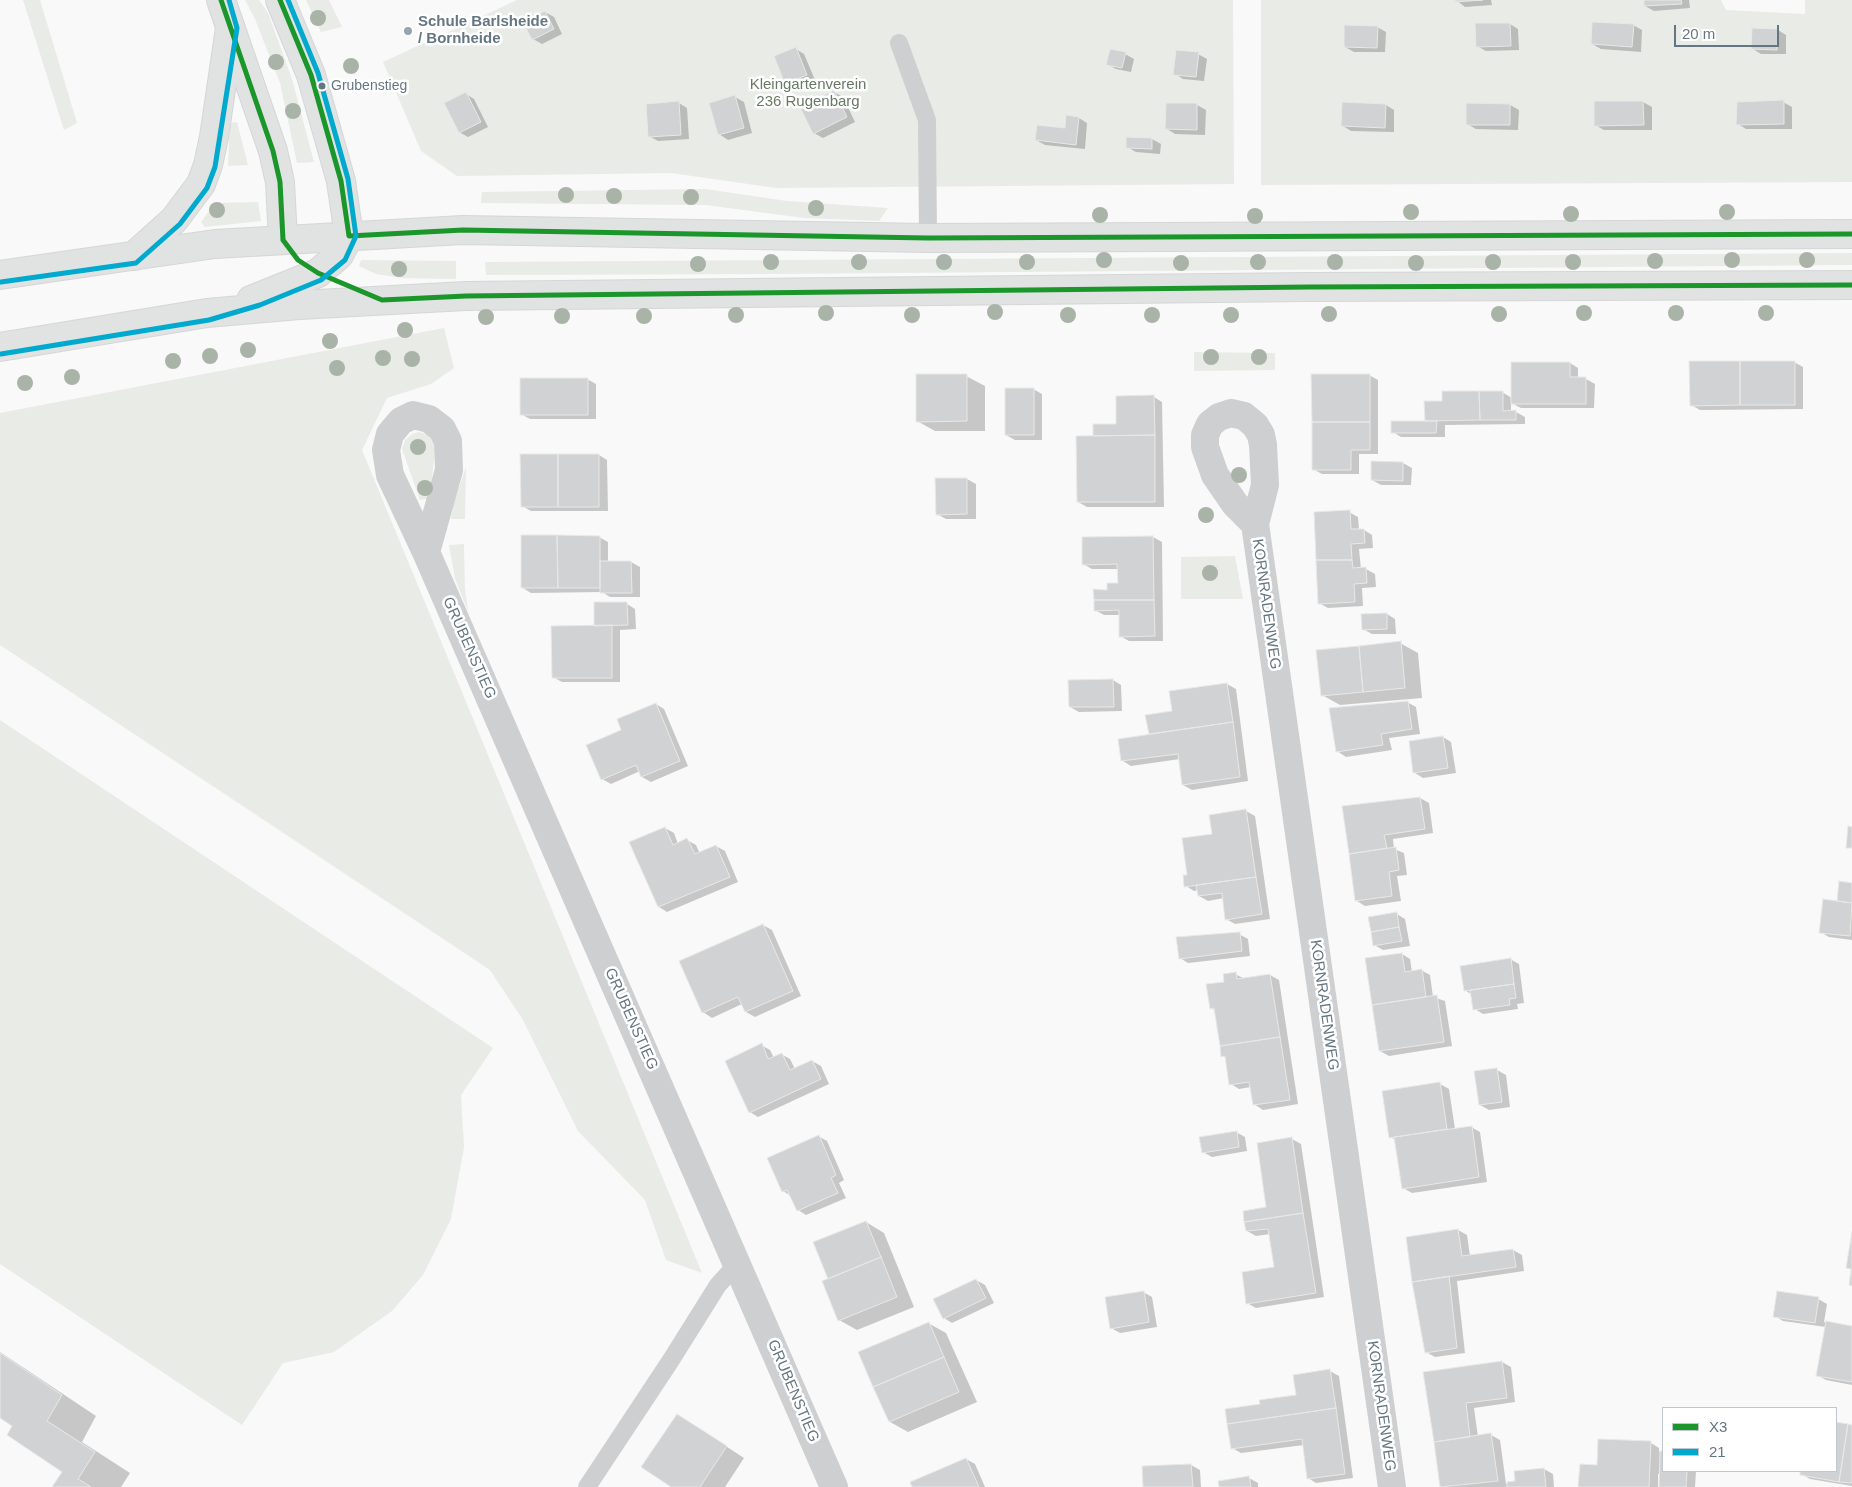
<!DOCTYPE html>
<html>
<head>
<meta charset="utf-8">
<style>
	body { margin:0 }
	#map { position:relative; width:1852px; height:1487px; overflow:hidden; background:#f9f9f9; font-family:Arial,sans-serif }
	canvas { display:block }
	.legend { position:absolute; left:1662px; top:1407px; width:175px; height:65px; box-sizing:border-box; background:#fff; border:1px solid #c1c8cd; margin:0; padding:6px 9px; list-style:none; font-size:15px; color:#657683 }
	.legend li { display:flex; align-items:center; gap:10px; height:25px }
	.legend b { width:25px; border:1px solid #c1c8cd }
	.scale { position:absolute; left:1674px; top:25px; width:105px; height:22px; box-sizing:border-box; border:2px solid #657683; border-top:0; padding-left:6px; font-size:15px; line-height:18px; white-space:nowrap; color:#657683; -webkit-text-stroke:4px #fff; paint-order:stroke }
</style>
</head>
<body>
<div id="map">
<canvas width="1852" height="1487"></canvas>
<ul class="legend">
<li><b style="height:6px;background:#1a962b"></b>X3</li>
<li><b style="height:6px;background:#00a9ce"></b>21</li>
</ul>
<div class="scale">20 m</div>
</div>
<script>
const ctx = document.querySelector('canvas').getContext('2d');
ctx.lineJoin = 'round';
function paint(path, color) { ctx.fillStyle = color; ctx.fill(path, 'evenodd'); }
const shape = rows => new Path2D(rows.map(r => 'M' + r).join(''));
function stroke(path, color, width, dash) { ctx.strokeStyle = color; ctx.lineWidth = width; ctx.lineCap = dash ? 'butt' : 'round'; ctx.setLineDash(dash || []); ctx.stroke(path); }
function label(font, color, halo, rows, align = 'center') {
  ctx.font = font + ' Arial,sans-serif'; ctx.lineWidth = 5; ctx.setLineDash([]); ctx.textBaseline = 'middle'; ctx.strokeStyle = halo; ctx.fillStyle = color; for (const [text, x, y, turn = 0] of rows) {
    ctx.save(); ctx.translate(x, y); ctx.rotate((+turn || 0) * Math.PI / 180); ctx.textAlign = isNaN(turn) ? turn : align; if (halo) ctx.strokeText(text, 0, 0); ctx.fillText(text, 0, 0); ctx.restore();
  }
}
const green = shape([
	[23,0,40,0,77,123,64,130],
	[245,0,259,0,268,13,292,79,314,162,297,163,280,83,255,19],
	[306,0,329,0,342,27,321,32],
	[517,0,1233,0,1234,184,776,188,671,173,457,176,421,151,383,62],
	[1261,0,1721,0,1726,10,1805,14,1805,0,1852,0,1852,182,1261,185],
	[237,122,248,165,228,166,230,123],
	[705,189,787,201,888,208,879,221,804,218,706,205,481,203,482,192],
	[258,202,261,221,205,227,201,222,215,203],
	[1852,253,1852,265,777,274,486,275,485,262],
	[361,260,456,261,456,279,402,278,376,274,359,266],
	[444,328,454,368,431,384,387,398,362,450,702,1273,666,1260,645,1200,578,1131,523,1020,490,970,0,645,0,413],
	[1194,352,1275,353,1275,370,1194,371],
	[419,432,428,435,434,440,435,449,430,498,420,500,402,449,405,440,412,434],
	[466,467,465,519,451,519,453,505],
	[464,544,465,589,468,611,455,579,449,545],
	[1235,556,1243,599,1181,599,1181,557],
	[0,720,493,1048,461,1095,464,1147,451,1219,423,1275,392,1311,334,1352,283,1363,242,1425,0,1264]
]);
const shadow = shape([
	[1456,0,1491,0,1492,5,1465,7],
	[1645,0,1689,0,1690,8,1654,11,1645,6],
	[545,12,554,17,562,34,542,44,533,39],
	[1510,24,1518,29,1519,50,1486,51,1477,46],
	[1633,25,1642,30,1641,52,1601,49,1592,44],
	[1377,27,1386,32,1385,52,1354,52,1345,47],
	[1778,30,1786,35,1786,54,1761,54,1753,49],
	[796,49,804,54,815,80,795,88,786,83],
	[1125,54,1134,59,1131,72,1116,69,1107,64],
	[1198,54,1207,59,1204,81,1183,79,1175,74],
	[834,92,843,97,855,122,823,138,814,133],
	[466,94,474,99,488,127,468,137,459,132],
	[735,97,744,102,752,133,728,140,719,134],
	[1643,102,1652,107,1652,130,1604,130,1595,125],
	[1783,102,1792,107,1792,129,1746,129,1738,124],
	[679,103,687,108,689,139,658,141,649,136],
	[1197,105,1206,110,1205,135,1175,134,1167,129],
	[1386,105,1394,110,1394,132,1351,131,1343,126],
	[1510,105,1519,110,1518,130,1476,129,1467,124],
	[1079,118,1087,123,1085,149,1045,145,1036,140,1066,129],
	[1127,138,1152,139,1161,144,1160,154,1136,152,1127,147],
	[1794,362,1803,367,1803,409,1700,410,1691,405],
	[1570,363,1578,368,1578,379,1586,379,1595,384,1594,408,1521,408,1511,403,1511,412,1516,412,1525,417,1525,424,1445,425,1445,437,1401,437,1393,432,1426,422,1426,402,1443,402,1502,392,1512,398],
	[1369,375,1378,380,1378,454,1359,454,1359,474,1322,474,1313,469],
	[966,376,985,386,985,431,935,431,917,421],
	[587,379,596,384,596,419,530,419,521,414],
	[1033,389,1042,394,1042,440,1015,440,1006,435],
	[1154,397,1162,402,1164,507,1087,507,1078,502,1094,437,1117,425],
	[599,455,607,460,608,511,531,511,522,506],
	[1403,463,1412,468,1411,485,1381,485,1372,480],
	[967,479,976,484,976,519,946,519,937,514],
	[1349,512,1358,517,1359,530,1364,530,1372,535,1373,548,1359,549,1361,569,1366,569,1375,574,1376,587,1362,588,1363,606,1328,608,1319,603],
	[599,537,608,542,608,562,631,562,640,567,640,597,610,597,602,592,531,593,523,588],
	[1153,537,1162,542,1163,641,1129,641,1120,636,1120,615,1104,615,1095,610,1108,591,1119,584,1119,569,1092,569,1083,564,1083,538],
	[627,604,635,609,636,629,620,630,620,682,562,682,553,677,596,627],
	[1387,614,1395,619,1396,634,1372,634,1363,629],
	[1400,643,1418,653,1422,698,1340,705,1322,695],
	[1113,680,1121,685,1122,711,1079,712,1070,707],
	[1227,684,1236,689,1248,781,1192,790,1183,785,1180,759,1131,766,1123,761,1150,735,1146,716,1173,712],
	[1407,702,1416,707,1420,734,1389,738,1392,750,1346,757,1337,751],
	[656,704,664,709,688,766,651,782,642,777,640,771,611,784,602,779,623,731],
	[1443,737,1451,742,1456,773,1423,778,1415,773],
	[1420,798,1429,803,1433,833,1393,839,1394,849,1404,853,1407,875,1397,876,1401,901,1365,906,1357,901,1343,807],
	[1246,811,1255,816,1270,919,1235,924,1226,919,1224,898,1208,901,1199,896,1198,890,1194,891,1186,886,1189,877,1213,835],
	[665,828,674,833,678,844,687,840,696,845,700,854,716,846,725,851,738,882,667,912,659,907],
	[1852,884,1852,940,1829,937,1820,932,1838,902],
	[1397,914,1405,919,1410,946,1383,950,1374,945],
	[763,925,772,930,801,996,755,1017,746,1012,742,1004,712,1018,703,1012,680,962],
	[1239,934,1248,939,1250,956,1188,963,1180,958],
	[1402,954,1410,959,1412,972,1421,970,1430,975,1433,997,1445,1001,1452,1046,1389,1056,1380,1051],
	[1510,959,1519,964,1524,1003,1517,1004,1518,1009,1483,1014,1475,1009,1472,995,1465,990],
	[1235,974,1245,979,1270,975,1279,980,1298,1104,1263,1110,1254,1104,1251,1087,1239,1089,1231,1084,1227,1058,1222,1056,1216,1011,1211,1008,1226,983],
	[761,1045,770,1050,774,1058,781,1054,790,1059,795,1069,812,1061,821,1066,829,1084,758,1117,750,1112],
	[1497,1070,1506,1075,1510,1107,1489,1110,1480,1105],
	[1440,1084,1449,1089,1455,1129,1471,1127,1480,1132,1487,1182,1412,1193,1403,1188,1396,1140,1390,1137],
	[1236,1132,1245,1137,1247,1151,1212,1157,1203,1152],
	[818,1136,827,1141,844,1180,839,1183,846,1198,806,1215,798,1210,791,1196,783,1191],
	[1292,1139,1301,1144,1324,1297,1256,1308,1247,1303,1276,1268,1270,1234,1256,1236,1247,1231,1267,1208],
	[866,1222,884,1233,914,1307,857,1330,839,1320,830,1279],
	[1458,1230,1467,1235,1470,1256,1513,1250,1522,1255,1524,1271,1457,1281,1465,1353,1435,1357,1426,1352],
	[976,1280,985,1285,994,1303,952,1323,944,1318],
	[1143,1292,1152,1297,1157,1327,1120,1333,1111,1328],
	[1818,1299,1827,1304,1824,1322,1852,1327,1852,1385,1826,1380,1817,1375,1826,1327,1783,1321,1775,1316],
	[928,1323,946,1333,977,1402,908,1432,890,1422],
	[0,1352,96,1416,82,1442,130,1473,121,1487,53,1487,63,1472,14,1426,0,1417],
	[1502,1362,1511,1367,1515,1402,1474,1408,1478,1437,1491,1435,1500,1440,1506,1484,1516,1483,1544,1469,1553,1474,1554,1487,1441,1487,1425,1373],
	[1330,1371,1339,1376,1353,1478,1316,1483,1308,1478,1304,1445,1241,1453,1232,1448,1262,1405,1297,1396],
	[1836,1423,1852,1426,1852,1486,1810,1479,1801,1474,1802,1471,1836,1471],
	[695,1426,744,1458,725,1487,674,1487],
	[1651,1443,1659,1448,1659,1452,1663,1452,1663,1471,1696,1471,1695,1487,1660,1487,1661,1474,1658,1474,1658,1487,1580,1487,1598,1466],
	[966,1459,975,1464,985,1487,914,1487],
	[1191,1465,1200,1470,1201,1487,1144,1487,1143,1468],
	[1249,1478,1258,1483,1258,1487,1221,1487]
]);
const building = shape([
	[1455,0,1483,0,1455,2,1455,0],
	[1644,0,1681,0,1682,4,1644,6,1644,0],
	[545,11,554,29,532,40,523,22,545,11],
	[1592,22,1634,24,1632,47,1591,44,1592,22],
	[1475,23,1510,23,1511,46,1476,47,1475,23],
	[1344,25,1378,26,1377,48,1344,47,1344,25],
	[1752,28,1778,29,1777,50,1751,49,1752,28],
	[796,47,807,75,785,84,774,56,796,47],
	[1110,49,1126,52,1122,68,1106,65,1110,49],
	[1176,50,1199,52,1196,77,1173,75,1176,50],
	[834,90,847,117,813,134,800,107,834,90],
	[466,92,481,122,459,133,444,103,466,92],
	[735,95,744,128,718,135,709,103,735,95],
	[1784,100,1784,124,1736,125,1737,102,1784,100],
	[679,101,681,135,648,137,646,104,679,101],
	[1594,101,1643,101,1644,125,1594,126,1594,101],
	[1342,102,1386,104,1385,128,1341,126,1342,102],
	[1166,103,1197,103,1197,130,1165,129,1166,103],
	[1466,103,1510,104,1510,125,1466,125,1466,103],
	[1066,115,1079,117,1076,145,1035,140,1037,125,1065,128,1066,115],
	[1126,137,1152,138,1152,149,1126,148,1126,137],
	[1689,361,1740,361,1740,405,1690,406,1689,361],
	[1740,361,1795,361,1795,405,1740,405,1740,361],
	[1511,362,1570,362,1570,377,1586,377,1586,404,1511,404,1511,362],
	[916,374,967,374,967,421,916,422,916,374],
	[1311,374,1370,374,1370,422,1312,422,1311,374],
	[520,378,588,378,588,415,520,415,520,378],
	[1005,388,1034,388,1034,435,1005,435,1005,388],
	[1442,391,1479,391,1480,420,1425,421,1424,401,1442,401,1442,391],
	[1479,391,1503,391,1503,411,1516,410,1516,420,1480,420,1479,391],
	[1154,395,1155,435,1093,436,1093,424,1116,424,1116,396,1154,395],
	[1391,421,1437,421,1436,433,1391,433,1391,421],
	[1312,422,1370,422,1370,450,1351,450,1351,470,1312,470,1312,422],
	[1155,435,1155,502,1077,502,1076,436,1155,435],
	[520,454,558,454,558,507,521,507,520,454],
	[558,454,599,454,599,507,558,507,558,454],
	[1371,461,1403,462,1403,481,1371,480,1371,461],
	[935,478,967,478,967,514,936,515,935,478],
	[1350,510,1351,529,1364,529,1365,543,1351,544,1352,560,1316,560,1314,512,1350,510],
	[521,535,557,535,558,588,521,588,521,535],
	[557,535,600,536,600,588,558,588,557,535],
	[1153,536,1154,600,1094,600,1093,589,1107,590,1107,583,1118,583,1117,564,1082,565,1082,537,1153,536],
	[1316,560,1352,560,1353,568,1366,567,1367,583,1354,584,1355,602,1318,604,1316,560],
	[600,561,631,561,632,593,600,593,600,561],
	[1094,600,1154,600,1155,636,1119,637,1119,610,1094,611,1094,600],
	[594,602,627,602,628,625,594,626,594,602],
	[1387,613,1387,629,1362,630,1361,614,1387,613],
	[612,625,612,678,552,678,551,626,612,625],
	[1401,641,1405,688,1363,692,1359,646,1401,641],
	[1359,646,1363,692,1321,696,1316,650,1359,646],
	[1113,679,1114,707,1069,707,1068,680,1113,679],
	[1227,683,1233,722,1149,734,1145,715,1172,711,1169,691,1227,683],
	[1408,701,1412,729,1381,734,1383,745,1336,752,1329,708,1408,701],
	[656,703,680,761,641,777,636,765,601,780,586,745,621,730,617,719,656,703],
	[1233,722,1240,777,1182,785,1178,754,1121,761,1118,739,1233,722],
	[1443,736,1448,768,1413,773,1409,741,1443,736],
	[1420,797,1425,829,1384,835,1387,848,1349,854,1342,806,1420,797],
	[1246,809,1256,877,1184,887,1183,875,1187,875,1182,838,1212,834,1209,815,1246,809],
	[1848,826,1852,827,1852,848,1846,848,1848,826],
	[665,827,673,845,687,838,695,854,716,845,730,877,658,907,629,842,665,827],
	[1396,847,1399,870,1389,872,1392,896,1355,901,1349,854,1396,847],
	[1256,877,1262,914,1225,920,1222,893,1198,896,1196,885,1256,877],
	[1839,881,1852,883,1852,903,1837,901,1839,881],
	[1823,899,1852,903,1850,936,1819,933,1823,899],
	[1397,912,1399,927,1371,932,1368,917,1397,912],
	[763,924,793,991,745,1012,738,997,702,1013,679,961,763,924],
	[1399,927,1402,941,1373,946,1371,932,1399,927],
	[1240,932,1242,951,1179,959,1176,937,1240,932],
	[1402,953,1405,972,1422,969,1426,997,1372,1005,1365,958,1402,953],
	[1511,958,1514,984,1464,991,1460,966,1511,958],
	[1236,972,1237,979,1270,974,1280,1037,1220,1046,1214,1008,1210,1009,1206,984,1224,982,1223,974,1236,972],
	[1514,984,1516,998,1509,999,1510,1005,1473,1010,1470,990,1514,984],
	[1437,995,1444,1042,1379,1051,1372,1005,1437,995],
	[1280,1037,1290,1100,1253,1105,1249,1082,1229,1085,1225,1056,1221,1057,1220,1046,1280,1037],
	[762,1043,768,1059,782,1053,790,1070,812,1060,821,1079,749,1113,725,1061,762,1043],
	[1497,1068,1502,1102,1479,1105,1474,1071,1497,1068],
	[1440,1082,1447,1129,1389,1138,1382,1091,1440,1082],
	[1472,1126,1479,1177,1402,1189,1394,1137,1472,1126],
	[1237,1131,1239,1147,1202,1153,1199,1137,1237,1131],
	[819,1135,836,1175,831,1178,838,1193,797,1211,787,1190,782,1192,767,1158,819,1135],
	[1292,1137,1303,1213,1244,1222,1243,1211,1266,1207,1257,1143,1292,1137],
	[1303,1213,1316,1293,1246,1304,1242,1272,1274,1267,1268,1229,1246,1231,1244,1222,1303,1213],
	[866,1221,881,1257,828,1279,813,1242,866,1221],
	[1458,1229,1462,1256,1513,1249,1516,1267,1412,1282,1406,1237,1458,1229],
	[1852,1232,1852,1286,1849,1285,1851,1269,1846,1268,1852,1232],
	[881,1257,897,1297,838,1321,822,1281,881,1257],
	[1449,1276,1457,1348,1425,1353,1412,1282,1449,1276],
	[976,1279,986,1298,943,1319,933,1299,976,1279],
	[1144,1291,1149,1322,1110,1329,1105,1297,1144,1291],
	[1777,1291,1819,1297,1815,1323,1773,1317,1777,1291],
	[1826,1321,1852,1326,1852,1382,1816,1376,1826,1321],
	[929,1322,944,1357,873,1387,858,1352,929,1322],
	[0,1353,62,1395,47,1421,95,1452,78,1479,91,1487,52,1487,62,1472,7,1435,12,1426,0,1418,0,1353],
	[944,1357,959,1392,889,1422,873,1387,944,1357],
	[1502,1361,1507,1398,1466,1403,1470,1437,1434,1442,1423,1372,1502,1361],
	[1330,1369,1336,1408,1227,1424,1225,1409,1260,1404,1259,1400,1296,1395,1293,1375,1330,1369],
	[1336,1408,1345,1474,1307,1479,1302,1439,1231,1449,1227,1424,1336,1408],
	[677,1414,727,1446,700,1487,671,1487,641,1467,677,1414],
	[1836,1422,1848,1424,1839,1482,1800,1475,1800,1471,1836,1471,1836,1422],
	[1848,1424,1852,1425,1852,1483,1839,1482,1848,1424],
	[1491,1433,1498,1481,1440,1487,1434,1442,1491,1433],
	[1598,1439,1651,1441,1649,1487,1578,1487,1580,1464,1597,1465,1598,1439],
	[1660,1451,1663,1451,1663,1471,1687,1471,1686,1487,1659,1487,1660,1451],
	[966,1458,979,1487,912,1487,910,1482,966,1458],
	[1191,1464,1193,1487,1143,1487,1142,1466,1191,1464],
	[1544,1468,1546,1487,1507,1487,1507,1482,1515,1481,1514,1471,1544,1468],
	[1249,1476,1251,1487,1219,1487,1218,1481,1249,1476]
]);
const lane = shape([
	[899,43,927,120,928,238],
	[587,1487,671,1360,718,1285,738,1263]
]);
const street = shape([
	[1255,524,1235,504,1215,475,1205,447,1205,435,1210,424,1219,417,1231,413,1244,416,1255,425,1261,435,1263,445,1265,485,1255,524,1392,1487],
	[426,552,449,470,448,441,442,429,429,419,413,415,401,421,390,434,386,450,390,475,426,552,834,1487]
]);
const secondary = shape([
	[221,0,273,151,280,182,283,240],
	[280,0,311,75,341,181,349,236],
	[134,256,174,220,201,184,208,165,214,137,230,28]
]);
const primary = shape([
	[0,275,215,244,463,230,928,238,1852,234],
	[251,300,318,273,339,255,349,236],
	[0,347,207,313,299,305,466,296,1309,287,1852,285]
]);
const bus1 = shape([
	[221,0,273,151,280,182,283,240,298,260,318,273,382,300,466,296,1309,287,1852,285],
	[280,0,311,75,341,181,349,236,463,230,928,238,1852,234]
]);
const bus2 = shape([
	[1,282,136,263,180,224,207,188,215,167,237,28,229,0],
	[1,354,209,320,260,305,321,280,345,260,356,236,348,179,318,73,288,0]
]);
const trees = [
	[318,18],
	[276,62],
	[351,66],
	[293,111],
	[566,195],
	[614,196],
	[691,197],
	[816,208],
	[217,210],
	[1411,212],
	[1727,212],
	[1571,214],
	[1100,215],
	[1255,216],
	[1104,260],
	[1732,260],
	[1807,260],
	[1655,261],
	[771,262],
	[859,262],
	[944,262],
	[1027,262],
	[1258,262],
	[1335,262],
	[1493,262],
	[1573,262],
	[1181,263],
	[1416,263],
	[698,264],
	[399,269],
	[995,312],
	[826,313],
	[1584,313],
	[1676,313],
	[1766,313],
	[1329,314],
	[1499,314],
	[736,315],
	[912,315],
	[1068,315],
	[1152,315],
	[1231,315],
	[562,316],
	[644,316],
	[486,317],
	[405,330],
	[330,341],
	[248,350],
	[210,356],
	[1211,357],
	[1259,357],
	[383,358],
	[412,359],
	[173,361],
	[337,368],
	[72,377],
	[25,383],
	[418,447],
	[1239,475],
	[425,488],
	[1206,515],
	[1210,573]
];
const markers = [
	[408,31,5,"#99a4ac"],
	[322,86,4.5,"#657683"]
];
const busNames = [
	["Grubenstieg",331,86]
];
const poiNames = [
	["Schule Barlsheide",418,22],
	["/ Bornheide",418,39]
];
const parkNames = [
	["Kleingartenverein",808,85],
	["236 Rugenbarg",808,102]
];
const streetNames = [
	["KORNRADENWEG",1266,604,82],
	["GRUBENSTIEG",469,648,66],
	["KORNRADENWEG",1324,1005,82],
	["GRUBENSTIEG",631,1019,66],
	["GRUBENSTIEG",793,1391,67],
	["KORNRADENWEG",1381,1406,82]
];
paint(green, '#e8ebe6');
paint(shadow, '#0003');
paint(building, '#d0d2d3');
stroke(building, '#e8e8e8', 1);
stroke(secondary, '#d5d6d7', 30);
stroke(primary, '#d5d6d7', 30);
stroke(lane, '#cecfd0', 18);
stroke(street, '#cecfd0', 28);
stroke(secondary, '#e1e2e2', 28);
stroke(primary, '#e1e2e2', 28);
stroke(bus1, '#1a962b', 5);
stroke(bus2, '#00a9ce', 5);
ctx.fillStyle = '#a9b3a7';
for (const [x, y] of trees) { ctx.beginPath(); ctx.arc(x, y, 8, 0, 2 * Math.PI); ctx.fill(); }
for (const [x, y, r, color] of markers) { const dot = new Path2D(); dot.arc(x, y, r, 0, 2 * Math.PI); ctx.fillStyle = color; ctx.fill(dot); stroke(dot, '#fff', 2); }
label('14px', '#657683', '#fff', busNames, 'left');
label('bold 15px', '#657683', '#fff', poiNames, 'left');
label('15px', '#687a64', '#fff', parkNames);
label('15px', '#657683', '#fff', streetNames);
</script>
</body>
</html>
